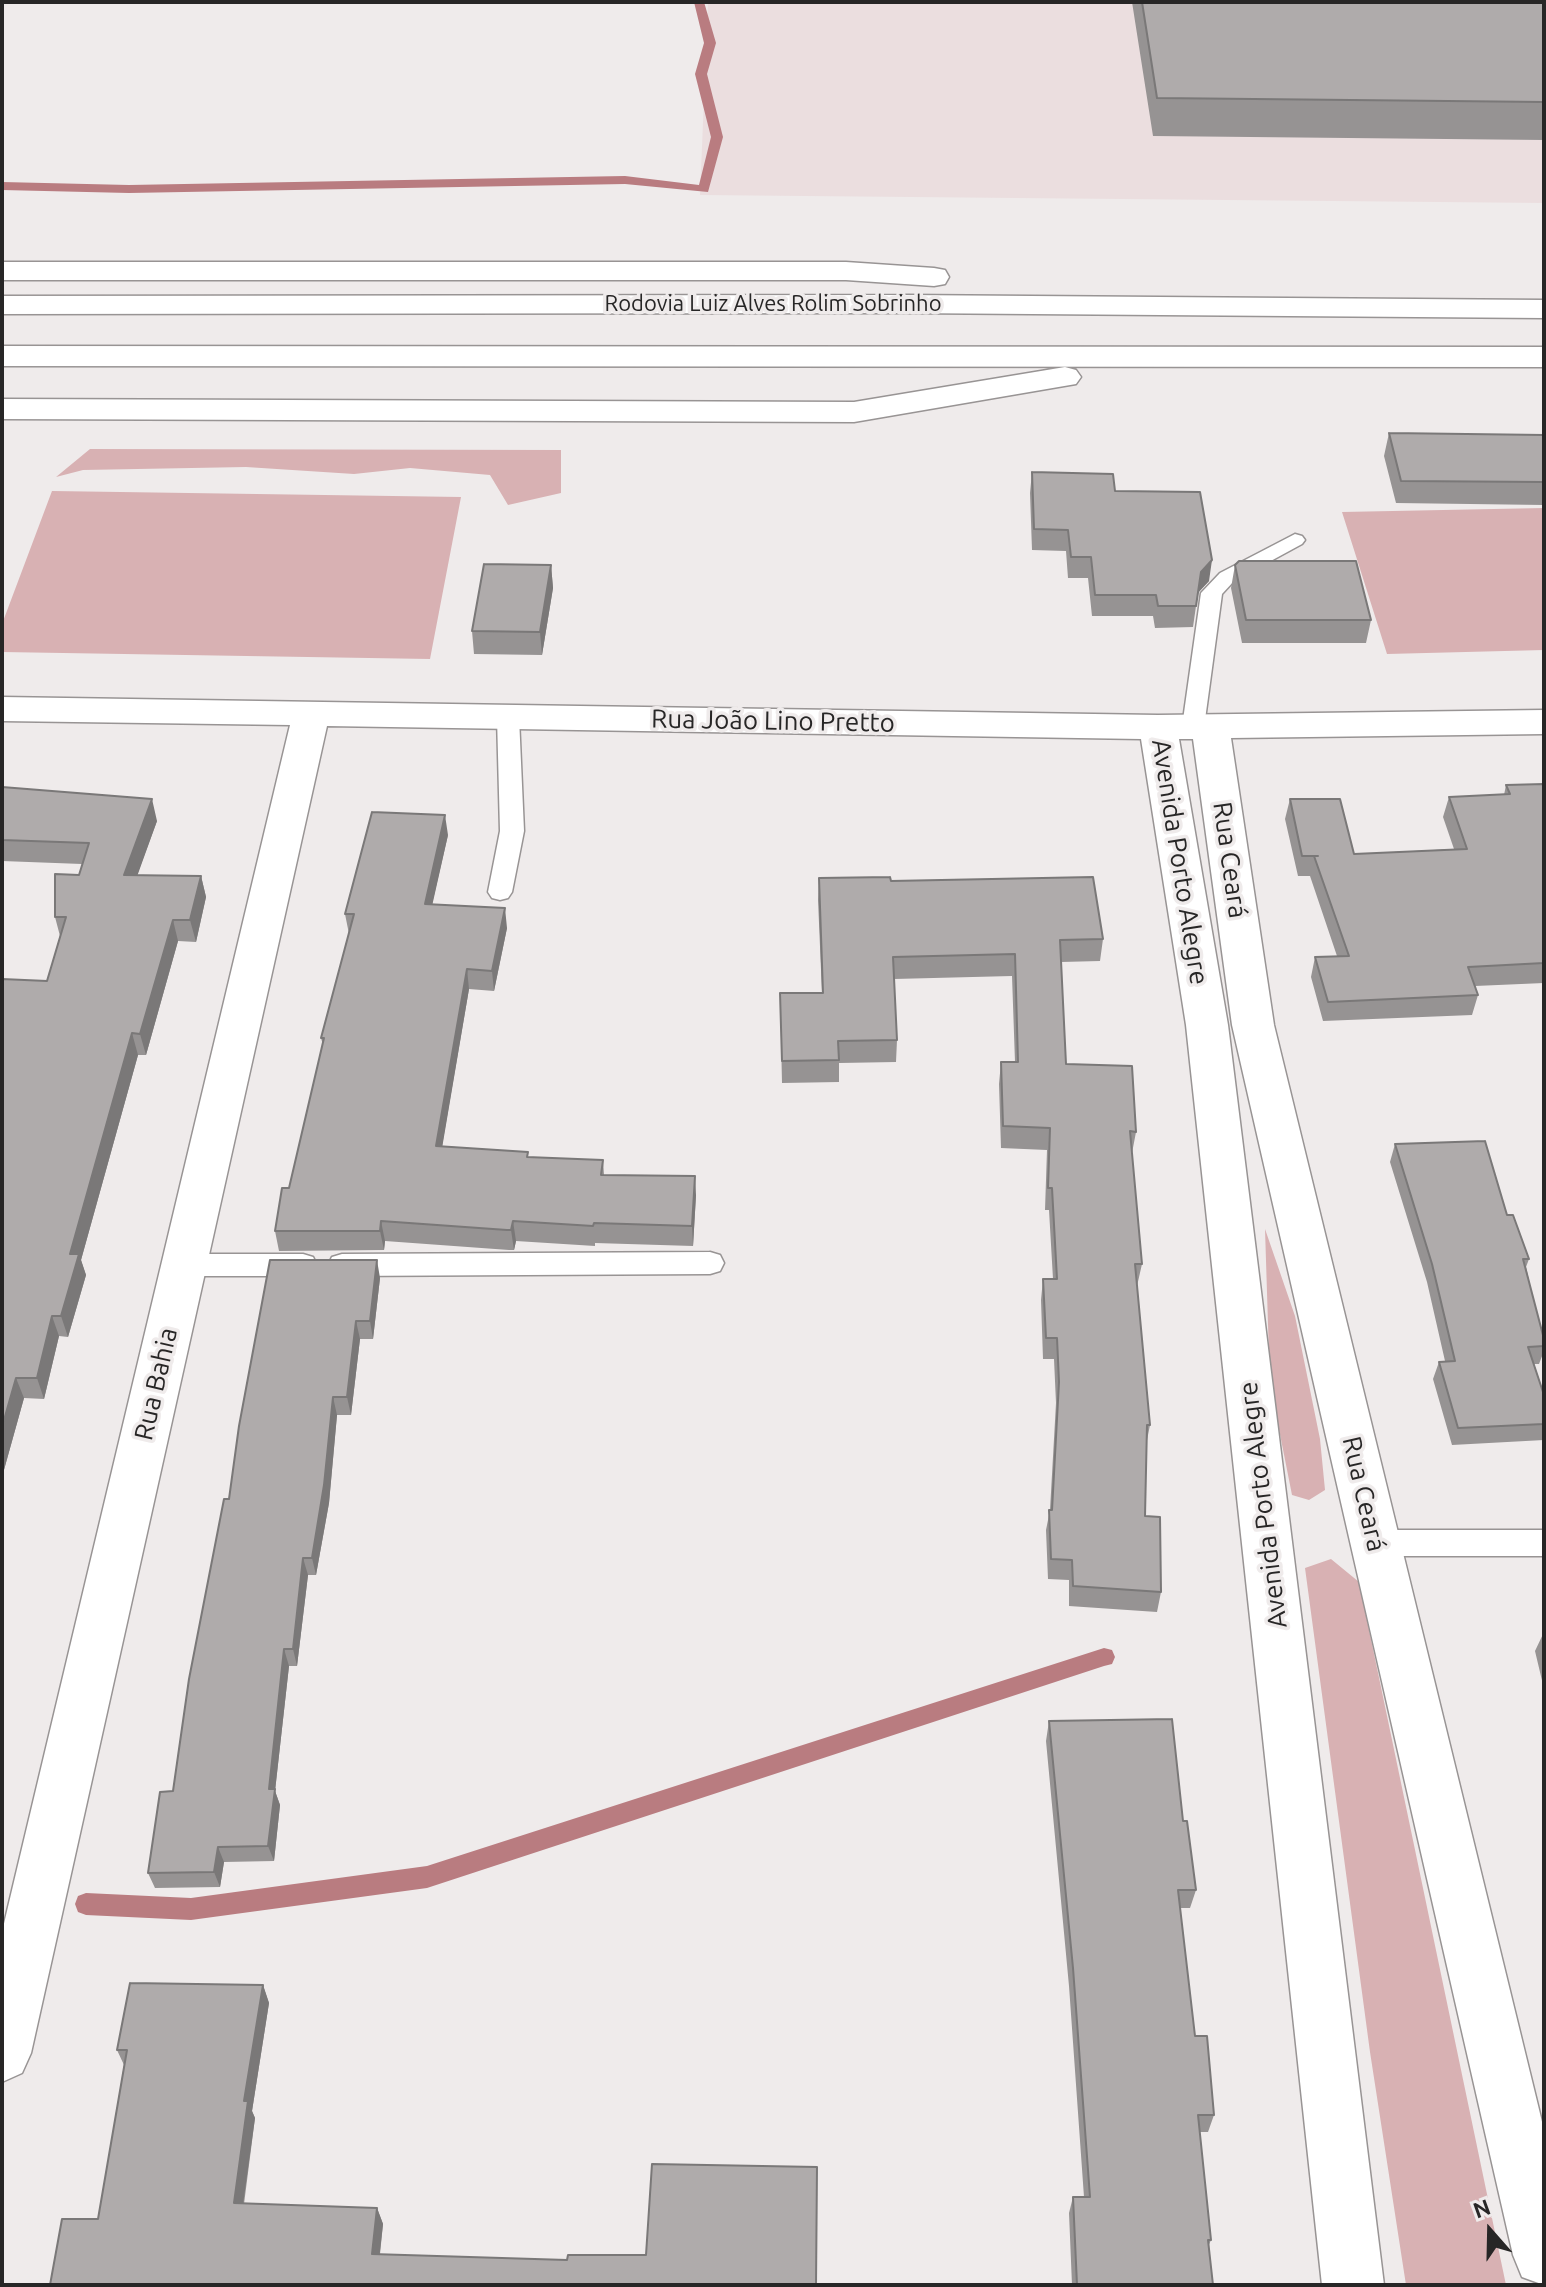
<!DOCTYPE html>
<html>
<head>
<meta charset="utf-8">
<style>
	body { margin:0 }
	#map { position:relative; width:1546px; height:2287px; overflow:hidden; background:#efebeb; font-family:Ubuntu,sans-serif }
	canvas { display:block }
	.frame { position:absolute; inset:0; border:4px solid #272626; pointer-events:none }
	.north { position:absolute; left:1450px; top:2191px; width:80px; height:80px; -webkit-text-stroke:6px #efebeb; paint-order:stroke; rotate:340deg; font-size:22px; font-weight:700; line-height:32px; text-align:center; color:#272626 }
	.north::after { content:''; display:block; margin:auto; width:28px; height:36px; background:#272626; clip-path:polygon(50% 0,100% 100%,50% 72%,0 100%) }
</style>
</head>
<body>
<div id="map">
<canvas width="1546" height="2287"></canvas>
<div class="frame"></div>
<div class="north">N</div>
</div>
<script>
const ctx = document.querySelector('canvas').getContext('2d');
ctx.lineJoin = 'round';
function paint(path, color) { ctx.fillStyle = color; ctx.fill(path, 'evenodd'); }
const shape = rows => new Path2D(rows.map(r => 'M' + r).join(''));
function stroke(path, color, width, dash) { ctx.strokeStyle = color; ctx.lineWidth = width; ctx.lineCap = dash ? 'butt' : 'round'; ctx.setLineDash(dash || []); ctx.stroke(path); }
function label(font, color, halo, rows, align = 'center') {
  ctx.font = font + ' Ubuntu,sans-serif'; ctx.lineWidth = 7; ctx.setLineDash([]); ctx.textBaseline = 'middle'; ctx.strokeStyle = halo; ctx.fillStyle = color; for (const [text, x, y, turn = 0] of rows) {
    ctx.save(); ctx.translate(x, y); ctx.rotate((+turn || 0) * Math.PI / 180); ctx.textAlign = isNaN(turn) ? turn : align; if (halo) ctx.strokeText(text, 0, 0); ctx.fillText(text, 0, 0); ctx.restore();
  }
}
const built = shape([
	[708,2,1544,2,1544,203,700,195]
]);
const green = shape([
	[90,449,561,450,561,493,508,505,490,475,410,468,354,474,246,467,83,470,56,477],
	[52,491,461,497,430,659,2,652,2,624],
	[1544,508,1544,650,1387,654,1342,512],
	[1265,1229,1295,1316,1320,1439,1325,1490,1309,1500,1292,1495,1274,1404,1269,1356],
	[1331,1559,1359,1582,1506,2285,1406,2285,1370,2052,1305,1568]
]);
const stream = shape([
	[694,2,704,2,716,43,707,74,723,137,708,192,625,184,129,193,2,190,2,182,129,185,625,176,699,185,711,137,695,74,704,43,694,2],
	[1104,1648,1112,1650,1115,1657,1112,1664,1104,1666,427,1888,191,1920,86,1915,78,1912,75,1904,78,1896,86,1893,191,1898,427,1866,1104,1648]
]);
const lane = shape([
	[1295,534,1302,536,1305,540,1302,544,1234,581,1222,594,1204,727,1201,732,1193,734,1185,732,1182,727,1201,593,1220,573,1295,534],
	[508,710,516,712,519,717,524,831,512,892,508,898,500,900,492,898,488,892,500,831,497,717,500,712,508,710],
	[710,1252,720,1255,724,1263,720,1271,710,1274,342,1276,332,1273,328,1265,332,1257,342,1254,710,1252],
	[183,1254,303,1254,313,1257,317,1265,313,1273,303,1276,183,1276,173,1273,169,1265,173,1257,183,1254],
	[1375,1530,1544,1530,1544,1556,1375,1556,1365,1552,1360,1543,1365,1534,1375,1530]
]);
const street = shape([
	[2,697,1158,715,1544,710,1544,734,1231,738,1274,1025,1544,2130,1544,2285,1522,2277,1513,2255,1232,1025,1193,739,1179,739,1228,1025,1384,2285,1322,2285,1186,1025,1141,739,327,726,31,2053,22,2073,2,2082,2,1932,290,725,2,721,2,697]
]);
const highway = shape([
	[2,262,846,262,934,268,945,270,949,277,945,284,934,286,846,280,2,280,2,262],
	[904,295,1544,300,1544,318,904,313,2,314,2,296,904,295],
	[2,346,1544,347,1544,367,2,366,2,346],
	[1065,367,1076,370,1081,377,1076,384,854,422,2,419,2,399,854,402,1065,367]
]);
const wall = shape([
	[1132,2,1544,2,1544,140,1153,136],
	[1389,433,1544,435,1544,505,1396,503,1384,456],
	[1032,472,1115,491,1209,581,1198,592,1193,627,1155,628,1153,616,1092,616,1088,578,1068,578,1066,551,1032,550,1030,493],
	[551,565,553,588,542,655,474,654,472,631],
	[1235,565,1371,620,1366,643,1242,643,1231,588],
	[1544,784,1544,983,1475,986,1478,995,1472,1015,1323,1021,1311,977,1315,957,1337,956,1310,876,1298,876,1285,819,1290,799,1354,854,1454,849,1443,817,1449,797,1504,795,1506,785],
	[2,787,157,821,137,875,201,876,206,897,196,942,178,941,146,1055,138,1055,81,1260,86,1275,68,1337,59,1336,44,1399,24,1398,2,1477,47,981,60,936,55,917,79,875,82,864,2,861],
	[448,835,432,904,507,928,494,991,469,989,442,1146,528,1152,528,1157,603,1160,604,1175,696,1195,693,1246,595,1243,595,1246,516,1241,514,1250,509,1250,385,1241,384,1250,279,1251,275,1231,289,1188,323,1045,321,1038,349,934,345,914],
	[819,878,891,881,1103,939,1100,961,1061,962,1066,1064,1136,1132,1132,1153,1142,1264,1137,1286,1150,1425,1146,1445,1145,1516,1161,1592,1157,1612,1069,1606,1069,1580,1048,1579,1046,1530,1050,1510,1056,1403,1054,1359,1043,1359,1041,1300,1043,1279,1053,1279,1049,1210,1045,1210,1047,1150,1001,1148,999,1084,1001,1062,1015,1062,1012,976,894,979,897,1040,896,1062,839,1063,839,1082,782,1083,780,993,822,993,818,900],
	[1395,1144,1507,1215,1529,1259,1526,1267,1544,1346,1544,1351,1539,1364,1534,1364,1544,1395,1544,1440,1452,1445,1433,1379,1439,1362,1445,1361,1427,1282,1390,1162],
	[380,1278,373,1339,360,1339,351,1415,337,1415,329,1503,316,1575,308,1575,297,1666,289,1666,275,1791,280,1805,274,1861,224,1862,220,1887,155,1888,148,1873,173,1791,229,1499],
	[1544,1632,1544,1689,1535,1651],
	[1049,1721,1183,1821,1196,1890,1190,1908,1180,1908,1195,2036,1214,2115,1208,2132,1199,2132,1211,2240,1208,2247,1213,2285,1072,2285,1069,2213,1073,2197,1084,2197,1069,1986,1046,1741],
	[263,1985,269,2003,252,2111,255,2118,244,2204,377,2208,383,2224,380,2254,816,2285,50,2285,98,2219,124,2065,117,2050]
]);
const shadedWall = shape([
	[1212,560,1209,581,1198,593,1201,572],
	[551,565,553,588,542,655,540,632],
	[152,799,157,821,130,896,124,875],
	[445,815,448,835,428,924,425,904],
	[201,876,206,897,196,942,190,920],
	[505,908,507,928,494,991,492,971],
	[173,920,178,941,146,1055,140,1034],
	[467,969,469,989,439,1166,436,1146],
	[132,1033,138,1055,81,1260,86,1275,68,1337,61,1316,70,1254],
	[695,1176,696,1195,693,1246,692,1226],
	[381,1221,385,1241,384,1250,380,1231],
	[513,1221,516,1241,514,1250,511,1230],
	[377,1260,380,1278,373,1339,370,1321],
	[52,1316,59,1336,44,1399,37,1378],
	[356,1321,360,1339,351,1415,347,1397],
	[16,1378,24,1398,2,1477,2,1427],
	[333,1397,337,1415,329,1503,316,1575,312,1558],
	[303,1558,308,1575,297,1666,293,1649],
	[284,1649,289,1666,275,1791,280,1805,274,1861,268,1846,269,1789],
	[218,1847,224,1862,220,1887,214,1872],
	[263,1985,269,2003,252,2111,255,2118,241,2219,234,2203,244,2101],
	[377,2208,383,2224,378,2269,372,2254]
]);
const building = shape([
	[1142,2,1544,2,1544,102,1157,98,1142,2],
	[1389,433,1544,435,1544,482,1401,481,1389,433],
	[1032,472,1113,474,1115,491,1200,492,1212,560,1201,572,1196,606,1158,606,1156,595,1095,595,1091,557,1071,557,1068,530,1034,529,1032,472],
	[1239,561,1356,561,1371,620,1246,620,1235,565,1239,561],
	[484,564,551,565,540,632,472,631,484,564],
	[1544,784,1544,963,1468,967,1478,995,1328,1002,1315,957,1349,956,1314,856,1318,856,1302,856,1290,799,1340,799,1354,854,1467,849,1449,797,1510,794,1506,785,1544,784],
	[2,787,152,799,124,875,201,876,190,920,173,920,140,1034,132,1033,70,1254,79,1254,61,1316,52,1316,37,1378,16,1378,2,1427,2,979,47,981,66,917,55,917,55,874,79,875,89,843,2,840,2,787],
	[372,812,445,815,425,904,505,908,492,971,467,969,436,1146,528,1152,527,1157,603,1160,601,1175,695,1176,692,1226,594,1223,593,1226,513,1221,511,1230,507,1230,381,1221,380,1231,275,1231,282,1188,289,1188,324,1038,321,1038,354,914,345,914,372,812],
	[890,877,891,881,1093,877,1103,939,1060,940,1066,1064,1132,1066,1136,1132,1130,1131,1142,1264,1135,1264,1150,1425,1147,1425,1145,1516,1160,1517,1161,1592,1073,1586,1072,1560,1051,1559,1049,1510,1052,1510,1059,1382,1057,1338,1046,1338,1043,1279,1057,1279,1052,1188,1048,1188,1050,1128,1003,1126,1001,1062,1018,1062,1015,954,893,957,897,1040,838,1041,839,1060,782,1061,780,993,823,993,819,878,890,877],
	[1485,1141,1507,1215,1513,1215,1529,1259,1523,1259,1544,1339,1544,1346,1528,1347,1544,1395,1544,1424,1458,1428,1439,1362,1455,1361,1432,1264,1395,1144,1485,1141],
	[270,1260,377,1260,370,1321,356,1321,347,1397,333,1397,324,1485,312,1558,303,1558,293,1649,284,1649,269,1789,275,1789,268,1846,218,1847,214,1872,148,1873,160,1792,173,1791,189,1679,224,1499,229,1499,239,1426,270,1260],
	[1172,1719,1183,1821,1187,1821,1196,1890,1178,1890,1195,2036,1207,2036,1214,2115,1198,2115,1211,2240,1208,2240,1213,2285,1077,2285,1073,2197,1090,2197,1073,1968,1049,1721,1172,1719],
	[130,1983,263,1985,244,2101,248,2101,234,2203,377,2208,372,2254,567,2260,568,2255,646,2255,652,2164,817,2167,816,2285,50,2285,62,2219,98,2219,127,2050,117,2050,130,1983]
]);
const farStreetnames = [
	["Rodovia Luiz Alves Rolim Sobrinho",773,304]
];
const streetNames = [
	["Rua João Lino Pretto",773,721,1],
	["Rua Ceará",1230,860,82],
	["Avenida Porto Alegre",1180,862,81],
	["Rua Bahia",156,1384,-77],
	["Rua Ceará",1364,1494,77],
	["Avenida Porto Alegre",1263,1505,-97]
];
paint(built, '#ebdedf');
paint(green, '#d8b1b3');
paint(stream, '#b97c80');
stroke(lane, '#989494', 3);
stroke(street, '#989494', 3);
stroke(highway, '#989494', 3);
paint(lane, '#fff');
paint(street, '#fff');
paint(highway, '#fff');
paint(wall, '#969393');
paint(shadedWall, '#7a7878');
paint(building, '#afabab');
stroke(building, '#7a7878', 2);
label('22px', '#272626', '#efebeb', farStreetnames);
label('26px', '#272626', '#efebeb', streetNames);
</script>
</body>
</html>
